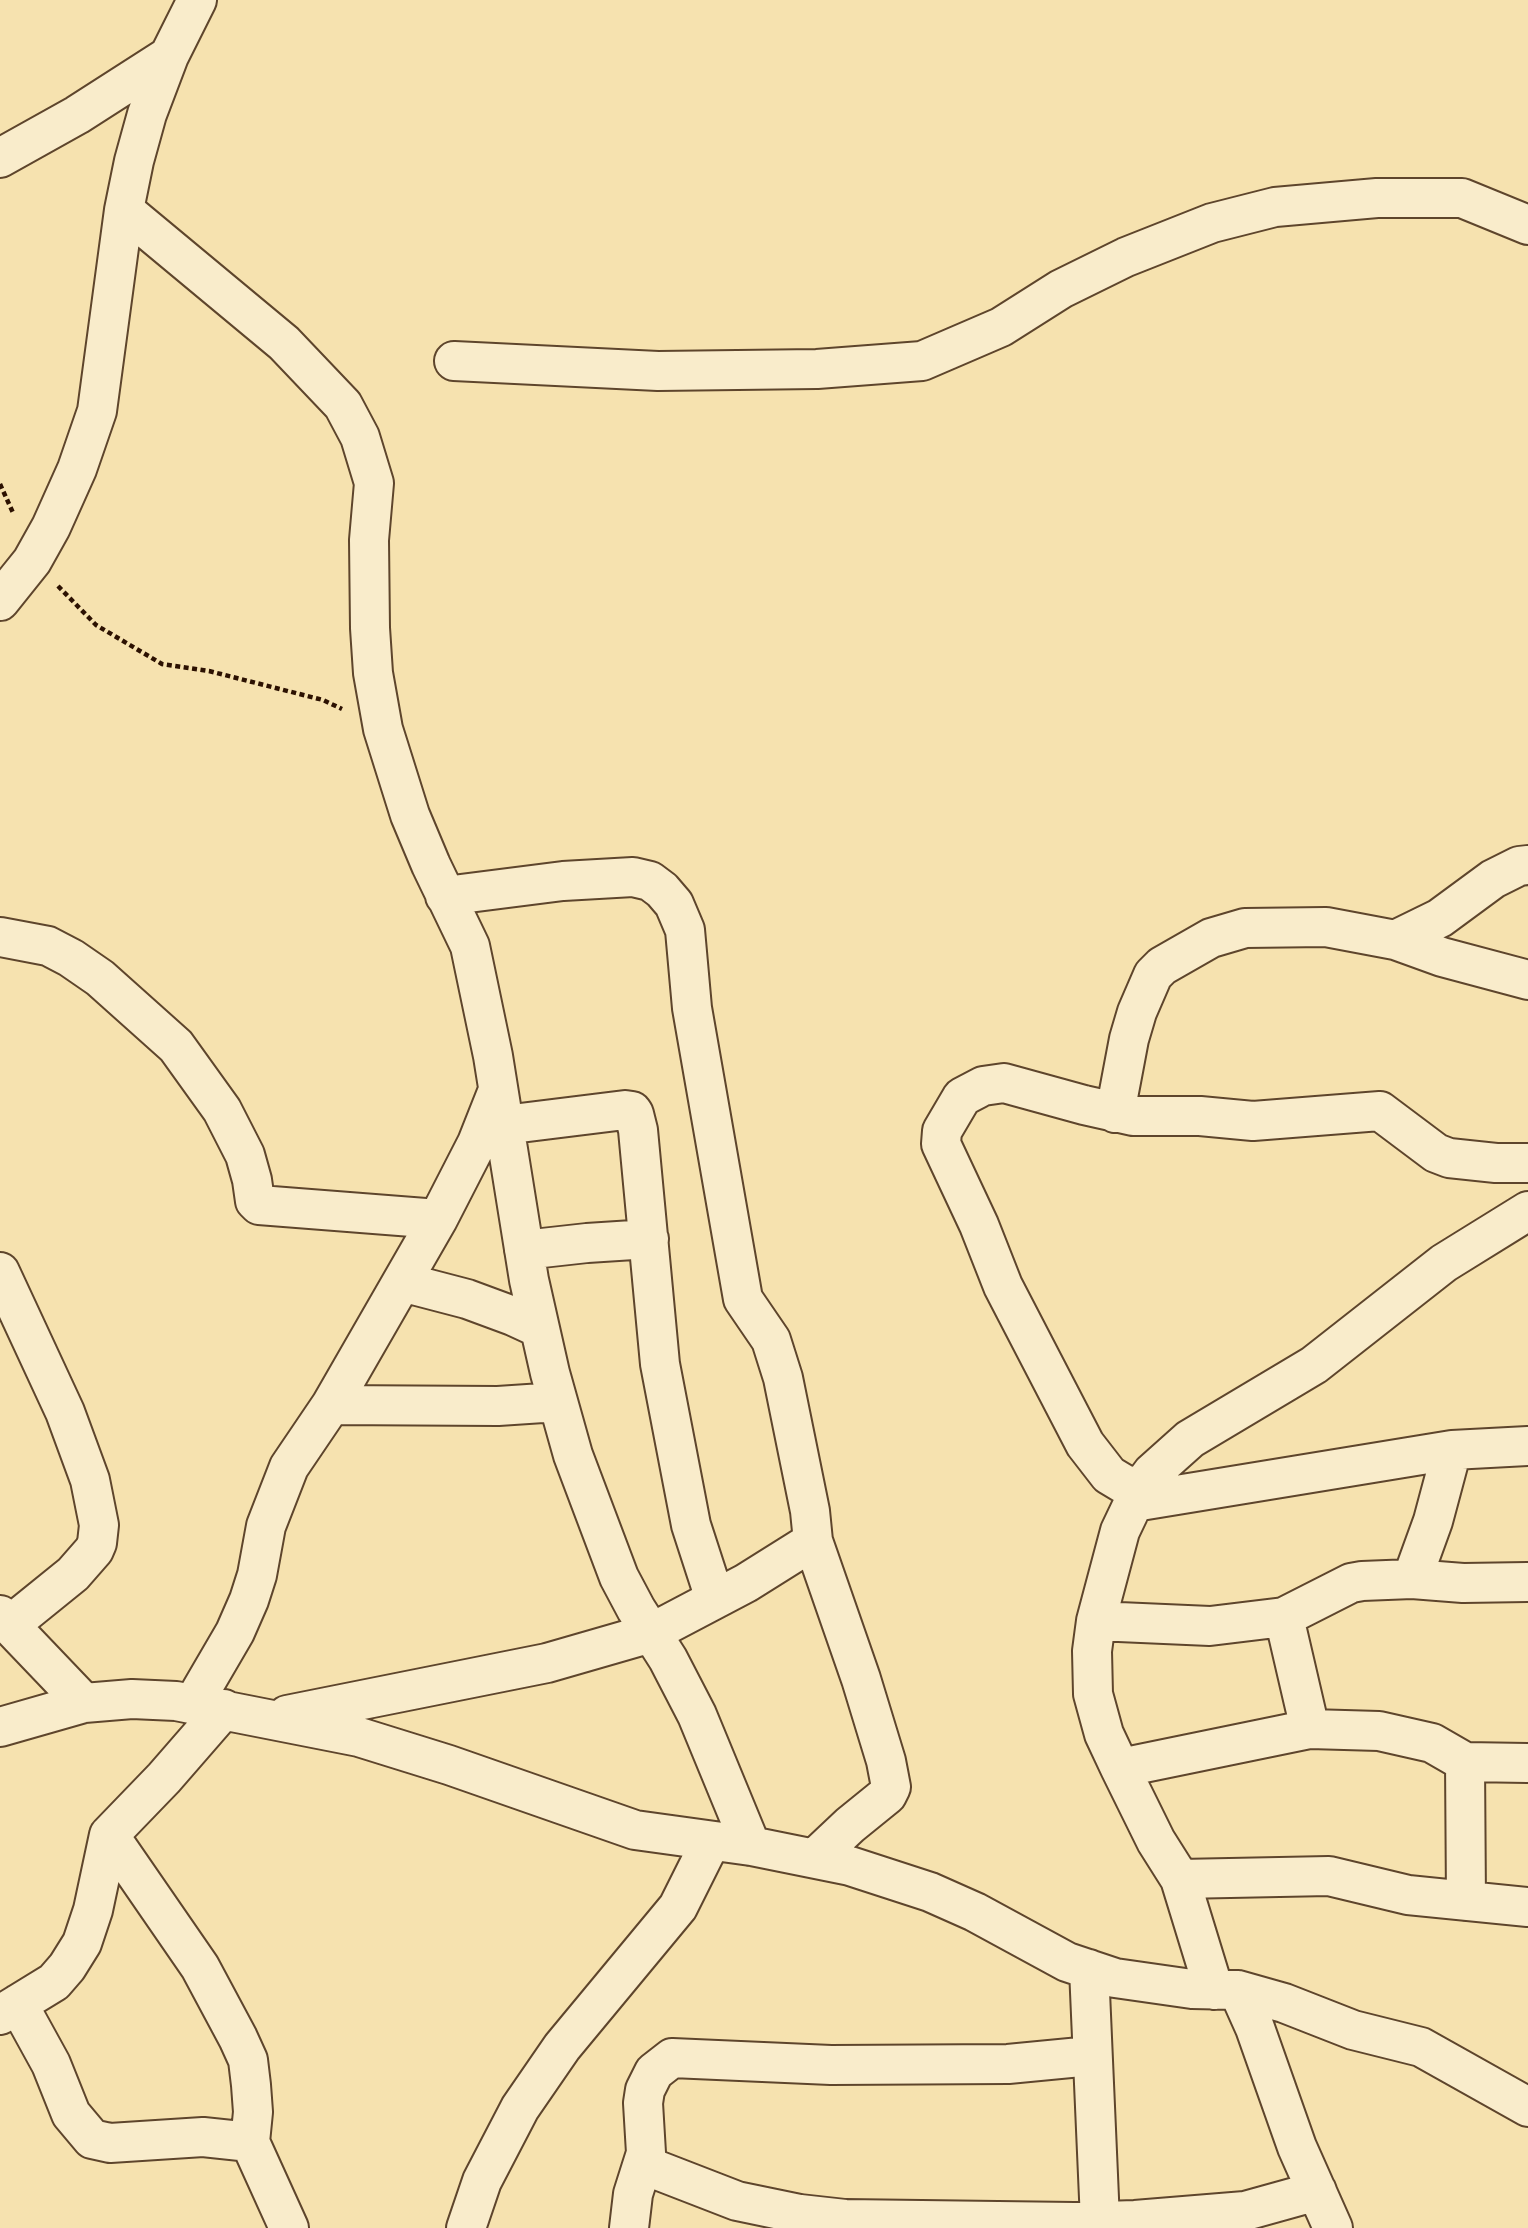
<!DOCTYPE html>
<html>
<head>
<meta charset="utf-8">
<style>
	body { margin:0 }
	canvas { display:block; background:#f6e2af }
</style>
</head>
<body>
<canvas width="1528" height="2228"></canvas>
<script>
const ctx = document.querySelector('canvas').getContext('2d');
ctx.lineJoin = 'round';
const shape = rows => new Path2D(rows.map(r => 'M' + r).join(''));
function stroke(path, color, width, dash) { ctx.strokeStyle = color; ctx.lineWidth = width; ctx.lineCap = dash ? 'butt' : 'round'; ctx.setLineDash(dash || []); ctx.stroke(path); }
const path = shape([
	[0,484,14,515],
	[58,586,96,625,162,664,209,671,323,700,342,709]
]);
const minor = shape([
	[0,158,77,115,169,56,197,0],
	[124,210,284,343,343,405,360,437,374,483,369,540,370,628,373,673,383,729,410,815,431,865,470,946,493,1056,529,1280,550,1373,573,1455,619,1577,636,1609,668,1659,697,1715,751,1846],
	[454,361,658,371,817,369,922,361,1001,327,1061,289,1126,257,1212,223,1275,207,1377,198,1462,198,1528,225],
	[0,601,32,561,51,527,77,469,97,411,124,210,134,161,147,114,169,56],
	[0,937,48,946,71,958,100,978,176,1046,222,1110,245,1155,252,1180,255,1201,259,1205,438,1219],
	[1395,940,1442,957,1528,980],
	[1115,1113,1129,1039,1137,1012,1153,975,1162,966,1211,938,1245,928,1326,927,1395,940,1440,918,1493,879,1519,866,1528,865],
	[504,1125,625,1110,632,1111,634,1114,638,1130,660,1364,691,1525,715,1599],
	[524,1250,587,1243,649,1239],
	[0,1272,65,1412,90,1480,99,1525,97,1543,94,1550,73,1574,10,1625],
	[402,1282,467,1299,513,1316,539,1328],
	[331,1405,498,1406,558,1402],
	[1140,1489,1124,1484,1109,1475,1085,1444,1003,1286,979,1225,941,1144,942,1131,962,1097,983,1086,1004,1083,1084,1105,1133,1116,1200,1116,1253,1121,1380,1111,1436,1153,1449,1158,1496,1163,1528,1163],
	[1134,1502,1452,1450,1528,1446],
	[813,1541,861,1679,886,1761,891,1787,887,1795,850,1825,815,1858],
	[1412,1579,1433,1521,1452,1450],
	[0,1615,84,1703,132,1699,176,1701,359,1737,449,1765,635,1830,751,1846,850,1866,930,1892,975,1912,1067,1962,1115,1978,1192,1989,1238,1990,1284,2003,1353,2030,1421,2047,1528,2107],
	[1284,1617,1310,1729],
	[1096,1621,1210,1626,1284,1617,1351,1583,1362,1581,1412,1579,1463,1583,1528,1582],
	[193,1704,235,1632,249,1600,257,1575,266,1526,289,1467,331,1405,438,1219,477,1143,498,1090],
	[287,1715,547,1663,651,1633,746,1583,813,1541,810,1511,783,1378,771,1340,743,1299,692,1008,685,930,674,904,662,890,650,881,633,877,563,881,445,896],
	[0,1727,84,1703],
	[1465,1762,1528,1763],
	[1120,1768,1310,1729,1379,1731,1432,1743,1465,1762,1466,1901],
	[109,1835,200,1967,238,2038,248,2060,251,2085,253,2112,250,2142,289,2228],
	[1180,1879,1329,1876,1408,1895,1528,1907],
	[1089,1969,1100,2221],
	[1214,1990,1180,1879,1156,1841,1120,1768,1104,1734,1093,1694,1092,1651,1096,1621,1120,1531,1140,1489,1152,1473,1190,1439,1314,1365,1444,1263,1528,1211],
	[1238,1990,1255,2028,1297,2147,1333,2228],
	[18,2004,51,2064,71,2114,92,2139,110,2143,203,2137,250,2142],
	[0,2015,54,1982,67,1967,82,1943,93,1910,109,1835,164,1778,224,1709],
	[644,2165,737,2201,800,2214,845,2219,1074,2222,1135,2220,1245,2211,1317,2191],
	[466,2228,482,2181,520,2108,562,2047,678,1907,711,1841],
	[629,2228,633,2194,646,2153,643,2103,645,2090,654,2072,672,2058,831,2065,1008,2064,1091,2056]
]);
stroke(minor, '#5e452c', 42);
stroke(path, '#2c1101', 4.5, [5, 3.5]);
stroke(minor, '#f9eccb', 38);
</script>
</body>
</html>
